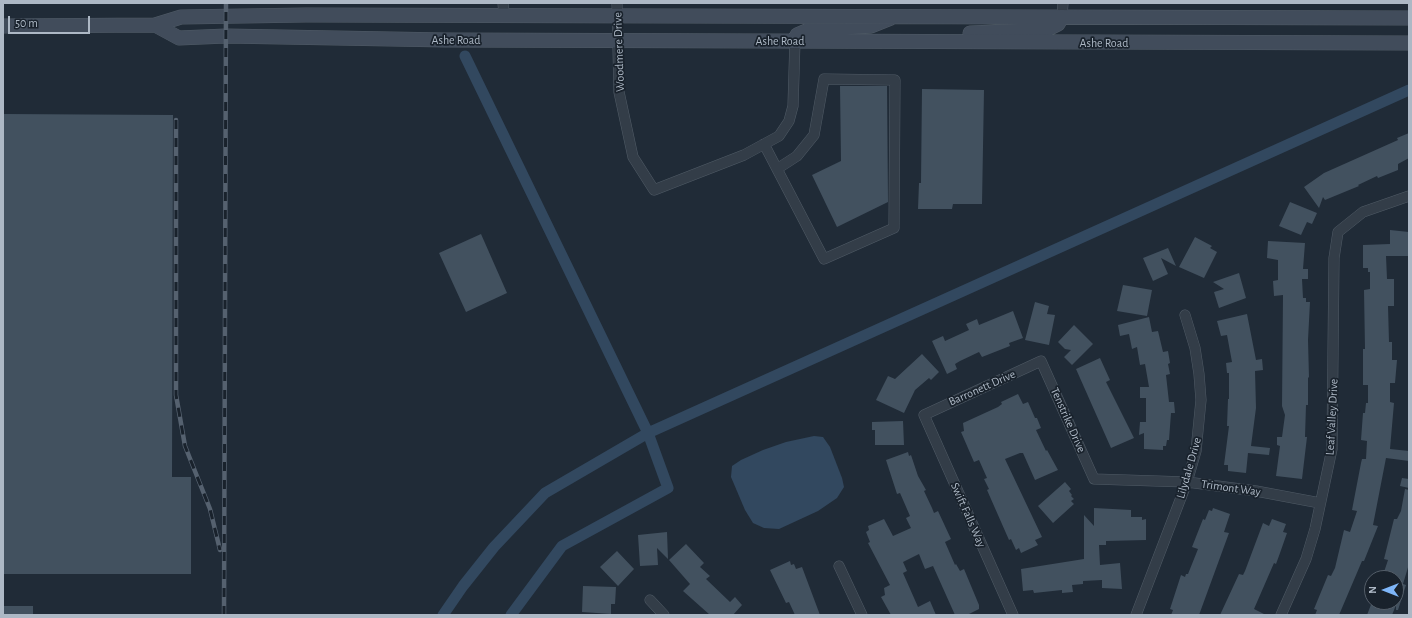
<!DOCTYPE html>
<html>
<head>
<meta charset="utf-8">
<style>
	body { margin:0 }
	#map { position:relative; width:1412px; height:618px; overflow:hidden; background:#202b37; font-family:"Alegreya Sans",sans-serif }
	canvas { display:block }
	.frame { position:absolute; inset:0; border:4px solid #adb8c5; pointer-events:none }
	.north { position:absolute; left:1364px; top:570px; width:40px; height:40px; box-sizing:border-box; background:#19222c; border:1px solid #545e69; border-radius:50%; rotate:270deg; font-size:11px; font-weight:700; line-height:16px; text-align:center; color:#adb8c5 }
	.north::after { content:''; display:block; margin:auto; width:14px; height:18px; background:#7eb6f9; clip-path:polygon(50% 0,100% 100%,50% 72%,0 100%) }
	.scale { position:absolute; left:8px; top:16px; width:82px; height:18px; box-sizing:border-box; border:2px solid #adb8c5; border-top:0; padding-left:5px; font-size:12px; line-height:14px; white-space:nowrap; color:#adb8c5; -webkit-text-stroke:3px #19222c; paint-order:stroke }
</style>
</head>
<body>
<div id="map">
<canvas width="1412" height="618"></canvas>
<div class="frame"></div>
<div class="north">N</div>
<div class="scale">50 m</div>
</div>
<script>
const ctx = document.querySelector('canvas').getContext('2d');
ctx.lineJoin = 'round';
function paint(path, color) { ctx.fillStyle = color; ctx.fill(path, 'evenodd'); }
const shape = rows => new Path2D(rows.map(r => 'M' + r).join(''));
function stroke(path, color, width, dash) { ctx.strokeStyle = color; ctx.lineWidth = width; ctx.lineCap = dash ? 'butt' : 'round'; ctx.setLineDash(dash || []); ctx.stroke(path); }
function label(font, color, halo, rows, align = 'center') {
  ctx.font = font + ' "Alegreya Sans",sans-serif'; ctx.lineWidth = 3.5; ctx.setLineDash([]); ctx.textBaseline = 'middle'; ctx.strokeStyle = halo; ctx.fillStyle = color; for (const [text, x, y, turn = 0] of rows) {
    ctx.save(); ctx.translate(x, y); ctx.rotate((+turn || 0) * Math.PI / 180); ctx.textAlign = isNaN(turn) ? turn : align; if (halo) ctx.strokeText(text, 0, 0); ctx.fillText(text, 0, 0); ctx.restore();
  }
}
const water = shape([
	[814,436,823,437,830,447,842,478,844,487,837,498,818,511,779,529,764,528,753,523,745,510,731,477,732,466,741,460,763,450,786,442]
]);
const canal = shape([
	[465,56,648,433,668,488,562,546,511,615],
	[443,615,463,586,494,547,545,493,648,433,1409,90]
]);
const building = shape([
	[840,86,887,86,888,202,837,227,812,175,841,161],
	[922,89,984,90,982,204,953,204,952,209,918,209,919,183,921,183],
	[3,114,173,115,172,477,191,477,191,574,3,574],
	[1409,133,1409,158,1398,164,1398,170,1378,178,1377,176,1358,185,1359,186,1325,200,1323,197,1319,208,1304,187,1324,173,1398,140,1397,138],
	[1290,202,1317,213,1312,224,1307,222,1301,235,1279,226],
	[1390,230,1409,232,1409,256,1386,256,1387,279,1394,279,1394,306,1388,306,1389,342,1392,342,1392,360,1397,360,1395,383,1390,383,1390,402,1394,403,1390,449,1409,451,1409,461,1386,458,1373,525,1378,526,1364,561,1362,561,1339,615,1315,615,1317,610,1314,609,1328,575,1331,576,1335,568,1344,530,1350,532,1357,511,1352,510,1361,463,1362,459,1366,459,1367,441,1361,440,1363,413,1365,413,1366,403,1368,403,1368,385,1363,385,1363,349,1365,349,1364,290,1370,289,1370,272,1368,272,1368,268,1363,268,1363,245,1390,244],
	[481,234,507,293,466,312,439,253],
	[1195,237,1212,246,1210,248,1217,252,1204,278,1179,267],
	[1268,241,1305,243,1303,269,1308,269,1308,279,1302,279,1303,298,1306,298,1306,302,1310,302,1308,340,1309,378,1308,377,1308,405,1306,405,1305,437,1307,437,1302,479,1276,476,1280,446,1277,445,1277,437,1282,437,1285,415,1282,406,1283,295,1274,296,1273,281,1278,280,1278,260,1267,258],
	[1168,248,1176,266,1161,258,1168,274,1153,281,1143,258],
	[1239,273,1246,298,1219,308,1214,292,1224,289,1213,282],
	[1123,285,1152,290,1147,316,1117,311],
	[1035,302,1049,306,1047,314,1055,315,1049,345,1025,340],
	[1013,311,1023,338,1009,343,1010,346,982,357,979,352,960,361,955,364,957,369,947,374,932,341,943,336,945,341,969,330,966,324,977,319,979,325],
	[1247,314,1256,360,1262,359,1263,370,1255,371,1256,408,1251,446,1270,448,1269,455,1248,453,1246,473,1228,471,1228,465,1224,465,1229,426,1227,426,1228,399,1229,399,1229,373,1227,373,1226,363,1232,362,1227,335,1221,336,1217,321],
	[1149,317,1152,332,1158,331,1163,352,1168,351,1170,363,1168,364,1170,374,1166,375,1169,402,1174,402,1175,413,1171,413,1169,440,1167,440,1166,446,1163,446,1163,450,1144,449,1144,433,1139,435,1140,422,1146,422,1146,398,1140,398,1140,387,1149,387,1145,364,1140,365,1137,347,1132,349,1129,334,1120,336,1118,325],
	[1074,325,1093,344,1072,365,1064,357,1071,350,1065,349,1058,342],
	[922,354,939,372,931,380,929,378,915,390,904,413,876,400,888,376,895,379],
	[1100,358,1110,380,1106,382,1134,438,1111,448,1076,369],
	[1018,394,1023,404,1028,402,1035,418,1037,418,1041,428,1036,430,1046,451,1047,450,1058,470,1035,480,1023,453,1020,453,1005,459,1042,537,1035,540,1038,545,1021,553,1019,548,1016,550,1011,539,1009,540,987,490,989,489,984,479,987,478,979,460,974,462,961,432,964,431,963,423,998,407,1002,404,1001,402],
	[903,421,904,445,875,445,875,430,872,430,872,422],
	[908,452,909,456,911,455,918,476,926,490,924,491,932,508,934,513,938,511,951,539,945,542,955,565,956,564,960,571,964,569,979,605,979,609,967,615,955,615,933,566,925,569,919,554,903,562,907,571,903,573,918,607,930,601,936,615,891,615,881,597,885,595,884,588,890,585,868,543,870,542,866,532,869,530,868,526,884,519,893,536,911,528,906,518,910,516,900,493,897,494,886,460],
	[1402,478,1409,479,1409,488,1400,486],
	[1065,482,1071,489,1069,491,1072,495,1071,496,1074,499,1071,501,1074,504,1053,523,1038,506],
	[1405,489,1409,490,1409,564,1403,584,1406,585,1398,610,1396,610,1396,605,1392,615,1367,615,1372,602,1396,602,1396,578,1382,578,1388,560,1384,559,1394,519,1397,519,1401,511],
	[1094,508,1131,510,1131,517,1142,517,1142,520,1146,519,1146,540,1106,541,1106,545,1099,545,1100,565,1120,563,1122,589,1102,588,1102,580,1083,581,1083,584,1072,585,1073,592,1062,593,1062,590,1034,593,1033,590,1023,591,1021,569,1084,559,1084,515,1094,526],
	[1213,508,1230,514,1224,532,1229,533,1199,615,1171,615,1173,610,1170,609,1181,575,1185,577,1186,574,1188,574,1198,549,1192,547,1203,519,1205,520,1209,510,1212,511],
	[1272,519,1286,524,1283,532,1287,533,1280,553,1276,564,1274,563,1254,609,1266,615,1220,615,1239,574,1243,575,1245,571,1263,523,1269,526],
	[667,532,668,559,657,548,658,565,640,566,638,535],
	[686,544,704,563,700,567,710,576,706,579,730,602,735,597,742,605,733,615,710,615,683,591,690,584,669,560],
	[617,551,634,569,618,586,600,567],
	[790,561,791,565,794,564,796,569,802,567,820,615,795,615,789,602,786,603,770,570],
	[583,586,616,587,615,604,611,604,611,614,582,612],
	[3,606,33,606,33,615,3,615]
]);
const street = shape([
	[503,3,504,15],
	[617,3,619,92,633,157,654,190,744,155,779,136,789,121,793,106,795,40],
	[1062,17,1063,3],
	[764,144,777,169,824,259,894,228,895,80,824,79,814,135,797,156,777,169],
	[839,566,862,615],
	[650,600,664,615],
	[1013,615,924,415,1041,361,1094,479,1187,482,1256,491,1320,503],
	[1136,615,1187,482,1196,451,1201,400,1199,374,1195,348,1185,315],
	[1281,615,1306,559,1315,529,1332,449,1334,258,1338,232,1363,212,1409,196]
]);
const secondary = shape([
	[155,25,179,38,226,36,446,40,1409,43],
	[3,26,155,25,181,17,306,15,1409,18],
	[970,33,1046,30,1058,24,1062,17],
	[795,40,797,35,811,29,871,26,891,18]
]);
const rail = shape([
	[176,120,176,395,185,446,210,509,220,550],
	[224,615,226,3]
]);
const streetNames = [
	["Ashe Road",456,40],
	["Ashe Road",780,41],
	["Ashe Road",1104,43],
	["Woodmere Drive",619,52,-92],
	["Barronett Drive",982,388,-24],
	["Leaf Valley Drive",1332,417,-87],
	["Tenstrike Drive",1068,420,66],
	["Lilydale Drive",1189,468,-74],
	["Trimont Way",1231,488,8],
	["Swift Falls Way",968,515,66]
];
paint(water, '#32485f');
stroke(canal, '#32485f', 11);
paint(building, '#42515f');
stroke(street, '#505b66', 11);
stroke(secondary, '#505b66', 15);
stroke(street, '#333d48', 10);
stroke(secondary, '#414c5b', 14);
stroke(rail, '#55616f', 4.5);
stroke(rail, '#19222c', 3, [9]);
label('12px', '#adb8c5', '#19222c', streetNames);
</script>
</body>
</html>
